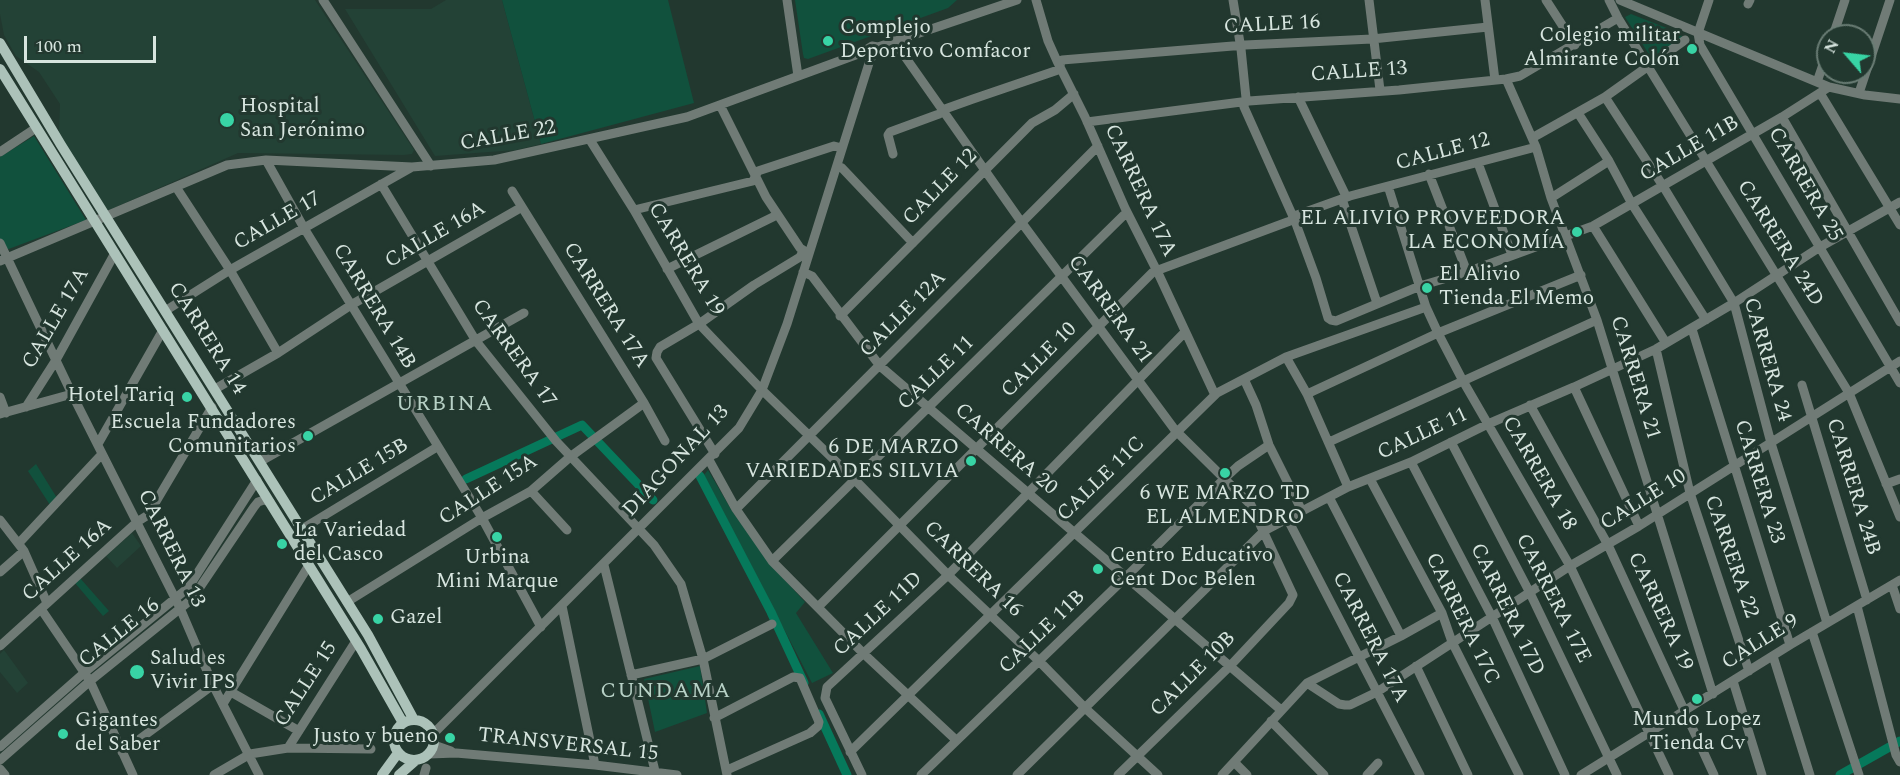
<!DOCTYPE html>
<html>
<head>
<meta charset="utf-8">
<style>
	body { margin:0 }
	#map { position:relative; width:1900px; height:775px; overflow:hidden; background:#22382f; font-family:Spectral,serif }
	canvas { display:block }
	.north { position:absolute; left:1816px; top:24px; width:60px; height:60px; box-sizing:border-box; background:#22382f; border:2px solid #6a7d75; border-radius:50%; rotate:298deg; font-size:16px; font-weight:700; line-height:24px; text-align:center; color:#d7e5df }
	.north::after { content:''; display:block; margin:auto; width:21px; height:27px; background:#38d4a5; clip-path:polygon(50% 0,100% 100%,50% 72%,0 100%) }
	.scale { position:absolute; left:24px; top:36px; width:132px; height:27px; box-sizing:border-box; border:3px solid #d7e5df; border-top:0; padding-left:8px; font-size:18px; line-height:21px; white-space:nowrap; color:#d7e5df; -webkit-text-stroke:4px #22382f; paint-order:stroke }
</style>
</head>
<body>
<div id="map">
<canvas width="1900" height="775"></canvas>
<div class="north">N</div>
<div class="scale">100 m</div>
</div>
<script>
const ctx = document.querySelector('canvas').getContext('2d');
ctx.lineJoin = 'round';
function paint(path, color) { ctx.fillStyle = color; ctx.fill(path, 'evenodd'); }
const shape = rows => new Path2D(rows.map(r => 'M' + r).join(''));
function stroke(path, color, width, dash) { ctx.strokeStyle = color; ctx.lineWidth = width; ctx.lineCap = dash ? 'butt' : 'round'; ctx.setLineDash(dash || []); ctx.stroke(path); }
function label(font, color, halo, rows, align = 'center') {
  ctx.font = font + ' Spectral,serif'; ctx.lineWidth = 6; ctx.setLineDash([]); ctx.textBaseline = 'middle'; ctx.strokeStyle = halo; ctx.fillStyle = color; for (const [text, x, y, turn = 0] of rows) {
    ctx.save(); ctx.translate(x, y); ctx.rotate((+turn || 0) * Math.PI / 180); ctx.textAlign = isNaN(turn) ? turn : align; if (halo) ctx.strokeText(text, 0, 0); ctx.fillText(text, 0, 0); ctx.restore();
  }
}
const built = shape([
	[0,0,315,0,414,150,412,154,404,155,238,153,107,211,59,134,60,104,39,72,16,56,4,35,0,14],
	[446,0,502,0,541,144,516,150,435,156,345,9,431,9],
	[132,533,141,546,117,568,106,556],
	[4,650,28,683,17,693,0,672,0,654]
]);
const green = shape([
	[502,0,668,0,694,103,541,144],
	[795,0,957,0,948,8,808,59,804,58,803,54],
	[1631,14,1682,34,1681,40,1652,59,1625,17],
	[34,136,86,220,6,250,0,239,0,157],
	[36,464,57,498,50,505,28,471],
	[708,470,732,511,771,565,805,602,796,613,833,673,812,683,704,475],
	[80,578,109,611,103,616,75,583],
	[700,666,707,713,655,732,644,679]
]);
const canal = shape([
	[700,476,771,612,804,683],
	[466,479,582,425,653,500],
	[819,714,847,775],
	[1840,775,1900,741]
]);
const minor = shape([
	[323,0,431,166],
	[787,0,798,76],
	[1036,0,1048,41,1057,61,1085,117,1125,208,1159,275,1215,395],
	[1233,0,1241,49,1246,98,1244,107,1295,221,1316,278,1328,318,1331,320,1336,321,1420,286,1467,272,1593,226,1782,117,1829,87],
	[1369,0,1380,90],
	[1485,0,1495,80],
	[1546,0,1575,45],
	[1609,0,1618,18,1849,393,1900,517],
	[1620,0,1829,87,1865,95,1900,99],
	[1709,0,1698,33,1700,45,1900,383],
	[1748,4,1750,0],
	[1833,36,1845,0],
	[894,41,1022,223,1175,430,1251,505,1293,595,1289,603,1230,666,1118,775],
	[1506,79,1536,147,1551,198,1597,320,1713,694],
	[1817,82,1828,50],
	[1820,93,1900,225],
	[1859,93,1890,0],
	[1298,97,1345,194,1343,202,1377,303],
	[1605,97,1663,186,1734,303,1771,443,1827,623],
	[720,105,766,197,800,248,808,253],
	[1578,113,1609,161,1632,204,1706,320],
	[1782,117,1900,322],
	[1087,122,1249,101,1399,90,1506,79,1520,76,1618,18],
	[1532,138,1605,97,1685,40],
	[590,140,634,210,699,324,762,390,855,480,948,575,1039,661,1085,708,1158,775],
	[0,152,36,128],
	[893,154,888,135,890,132,939,114,945,109,973,99,1058,70,1062,60,1245,45,1372,39,1488,27],
	[266,160,304,228,482,518,541,627],
	[1478,163,1512,255],
	[837,166,842,168,913,243],
	[1429,174,1467,272],
	[381,184,476,341,556,441,654,545,681,584,703,659,727,775],
	[1388,186,1426,307,1438,333,1463,381,1570,566,1669,775],
	[176,187,230,270,278,353],
	[512,191,644,403,665,441],
	[1551,198,1609,161],
	[634,210,753,181,758,171,834,146,842,148],
	[1593,226,1666,343],
	[0,243,72,394,180,608,213,685,259,775],
	[0,261,227,165,266,160,412,167,494,160,687,117,861,53,872,46,878,47,1017,0],
	[667,269,777,215],
	[803,272,812,276,880,366,1281,710],
	[165,311,230,270,412,167],
	[840,316,1032,123,1055,110,1074,94],
	[1692,329,1790,645],
	[1656,349,1690,493,1749,671],
	[1286,357,1307,394,1348,487],
	[1244,379,1256,405,1269,445,1302,511],
	[1802,385,1867,600],
	[1574,387,1639,526],
	[215,389,278,353,351,305,522,207],
	[1307,394,1438,333,1581,275],
	[0,397,6,413],
	[1530,405,1608,545,1714,775],
	[26,407,56,360,115,253],
	[0,414,72,394],
	[1329,442,1597,320],
	[1451,442,1530,593,1617,775],
	[98,444,163,330],
	[715,454,656,358,657,352,660,347,699,324,754,285,800,257,803,251],
	[709,460,736,509,772,561,864,654,956,740],
	[261,461,524,313],
	[1411,462,1492,617,1565,775],
	[1370,479,1442,613,1452,642,1519,775],
	[1886,484,1900,479],
	[531,491,567,530],
	[1329,497,1401,636],
	[736,509,1098,146],
	[1287,518,1420,775],
	[0,520,24,551,47,603],
	[302,529,437,447],
	[19,543,102,454],
	[772,561,1127,212],
	[604,565,656,775],
	[0,572,24,551],
	[1892,585,1900,609],
	[347,602,482,518,531,491,570,457,644,403],
	[562,606,595,765],
	[819,606,1153,272,1290,221,1297,215,1350,196,1536,147],
	[1857,606,1896,755,1900,762],
	[41,609,90,681,133,775],
	[1812,632,1859,775],
	[0,646,137,522,148,515,212,407],
	[1773,656,1810,775],
	[1416,666,1468,775],
	[631,675,703,659,772,624],
	[1733,681,1762,775],
	[1307,683,1339,704,1345,705,1350,705,1377,692,1570,566,1639,526,1900,361],
	[231,692,299,731],
	[223,704,309,565],
	[714,718,793,677,800,678,819,722,818,726,810,733,727,770],
	[1271,721,1324,775],
	[433,734,739,428,762,390,787,324,870,60,878,47],
	[434,745,451,751],
	[0,747,85,672,188,588,257,480],
	[288,748,356,641],
	[122,752,213,685],
	[850,752,1217,393,1286,357,1426,307],
	[429,754,456,753,595,765,677,775],
	[0,760,90,681,192,599,254,507,258,502,264,500,270,502],
	[1234,762,1247,775],
	[0,769,5,775],
	[214,775,250,754,288,748,371,749],
	[424,775,426,768],
	[862,775,825,698,827,687,948,575,1185,332],
	[921,775,1127,576,1225,478,1238,466,1269,445],
	[1017,775,1264,531,1348,487,1411,462,1488,424,1574,387,1656,349,1734,303,1820,247,1900,202],
	[1222,775,1307,683,1401,636,1442,613],
	[1367,775,1378,763],
	[1581,775,1790,645,1900,580]
]);
const major = shape([
	[0,43,61,145,368,635,414,720],
	[0,69,361,649,403,723],
	'394 740a20 20 0 1 1 40 0a20 20 0 1 1-40 0Z',
	[382,775,398,753],
	[399,775,415,761]
]);
const markers = [
	[828,41,6,"#38d4a5"],
	[1692,49,6,"#38d4a5"],
	[227,120,8,"#38d4a5"],
	[1577,232,6,"#38d4a5"],
	[1427,288,6,"#38d4a5"],
	[187,397,6,"#38d4a5"],
	[308,436,6,"#38d4a5"],
	[971,461,6,"#38d4a5"],
	[1225,473,6,"#38d4a5"],
	[497,537,6,"#38d4a5"],
	[282,544,6,"#38d4a5"],
	[1098,569,6,"#38d4a5"],
	[378,619,6,"#38d4a5"],
	[137,672,8,"#38d4a5"],
	[1697,699,6,"#38d4a5"],
	[63,734,6,"#38d4a5"],
	[450,738,6,"#38d4a5"]
];
const streetNames = [
	["CALLE 16",1272,26,-3],
	["CALLE 13",1359,73,-4],
	["CALLE 22",508,137,-10],
	["CALLE 11B",1690,150,-30],
	["CALLE 12",1443,153,-15],
	["CARRERA 25",1804,185,60],
	["CALLE 12",941,188,-46],
	["CARRERA 17A",1139,191,65],
	["CALLE 17",278,222,-30],
	["CALLE 16A",436,236,-30],
	["CARRERA 24D",1779,244,58],
	["CARRERA 19",685,260,59],
	["CARRERA 17A",605,306,58],
	["CARRERA 14B",373,307,59],
	["CARRERA 21",1109,310,54],
	["CALLE 12A",904,315,-45],
	["CALLE 17A",57,319,-60],
	["CARRERA 14",206,339,58],
	["CARRERA 17",513,354,54],
	["CARRERA 24",1766,360,74],
	["CALLE 10",1040,361,-45],
	["CALLE 11",937,374,-44],
	["CARRERA 21",1634,378,73],
	["CALLE 11",1423,435,-25],
	["CARRERA 20",1005,450,41],
	["DIAGONAL 13",677,462,-47],
	["CALLE 15B",360,473,-31],
	["CARRERA 18",1538,474,60],
	["CALLE 11C",1102,480,-44],
	["CARRERA 23",1758,482,73],
	["CARRERA 24B",1852,487,73],
	["CALLE 15A",489,491,-33],
	["CALLE 10",1644,501,-32],
	["CARRERA 13",170,549,64],
	["CARRERA 22",1730,557,71],
	["CALLE 16A",68,561,-42],
	["CARRERA 16",972,570,44],
	["CARRERA 17E",1552,599,63],
	["CARRERA 17D",1506,610,64],
	["CARRERA 19",1659,612,65],
	["CALLE 11D",879,615,-43],
	["CARRERA 17C",1461,619,64],
	["CALLE 11B",1043,633,-44],
	["CALLE 16",120,634,-39],
	["CARRERA 17A",1369,638,63],
	["CALLE 9",1761,643,-32],
	["CALLE 10B",1194,675,-45],
	["CALLE 15",307,685,-57],
	["TRANSVERSAL 15",568,746,6]
];
const poiNames = [
	["Complejo",840,29],
	["Deportivo Comfacor",840,53],
	["Colegio militar",1680,37,"right"],
	["Almirante Colón",1680,61,"right"],
	["Hospital",240,108],
	["San Jerónimo",240,132],
	["EL ALIVIO PROVEEDORA",1565,220,"right"],
	["LA ECONOMÍA",1565,244,"right"],
	["El Alivio",1439,276],
	["Tienda El Memo",1439,300],
	["Hotel Tariq",175,397,"right"],
	["Escuela Fundadores",296,424,"right"],
	["Comunitarios",296,448,"right"],
	["6 DE MARZO",959,449,"right"],
	["VARIEDADES SILVIA",959,473,"right"],
	["6 WE MARZO TD",1225,495,"center"],
	["EL ALMENDRO",1225,519,"center"],
	["La Variedad",294,532],
	["del Casco",294,556],
	["Centro Educativo",1110,557],
	["Cent Doc Belen",1110,581],
	["Urbina",497,559,"center"],
	["Mini Marque",497,583,"center"],
	["Gazel",390,619],
	["Salud es",150,660],
	["Vivir IPS",150,684],
	["Mundo Lopez",1697,721,"center"],
	["Tienda Cv",1697,745,"center"],
	["Gigantes",75,722],
	["del Saber",75,746],
	["Justo y bueno",438,738,"right"]
];
const neighbourhoodNames = [
	["URBINA",445,406],
	["CUNDAMA",666,693]
];
paint(built, '#234236');
paint(green, '#11513d');
stroke(canal, '#06795b', 9);
stroke(minor, '#707b76', 9);
stroke(major, '#acc2b9', 10);
for (const [x, y, r, color] of markers) { const dot = new Path2D(); dot.arc(x, y, r, 0, 2 * Math.PI); ctx.fillStyle = color; ctx.fill(dot); stroke(dot, '#22382f', 2); }
label('21px', '#d7e5df', '#22382f', streetNames);
label('21px', '#d7e5df', '#22382f', poiNames, 'left');
ctx.letterSpacing = '1.5px';
label('22px', '#b7d1c6', '#22382f', neighbourhoodNames);
ctx.letterSpacing = '0px';
</script>
</body>
</html>
